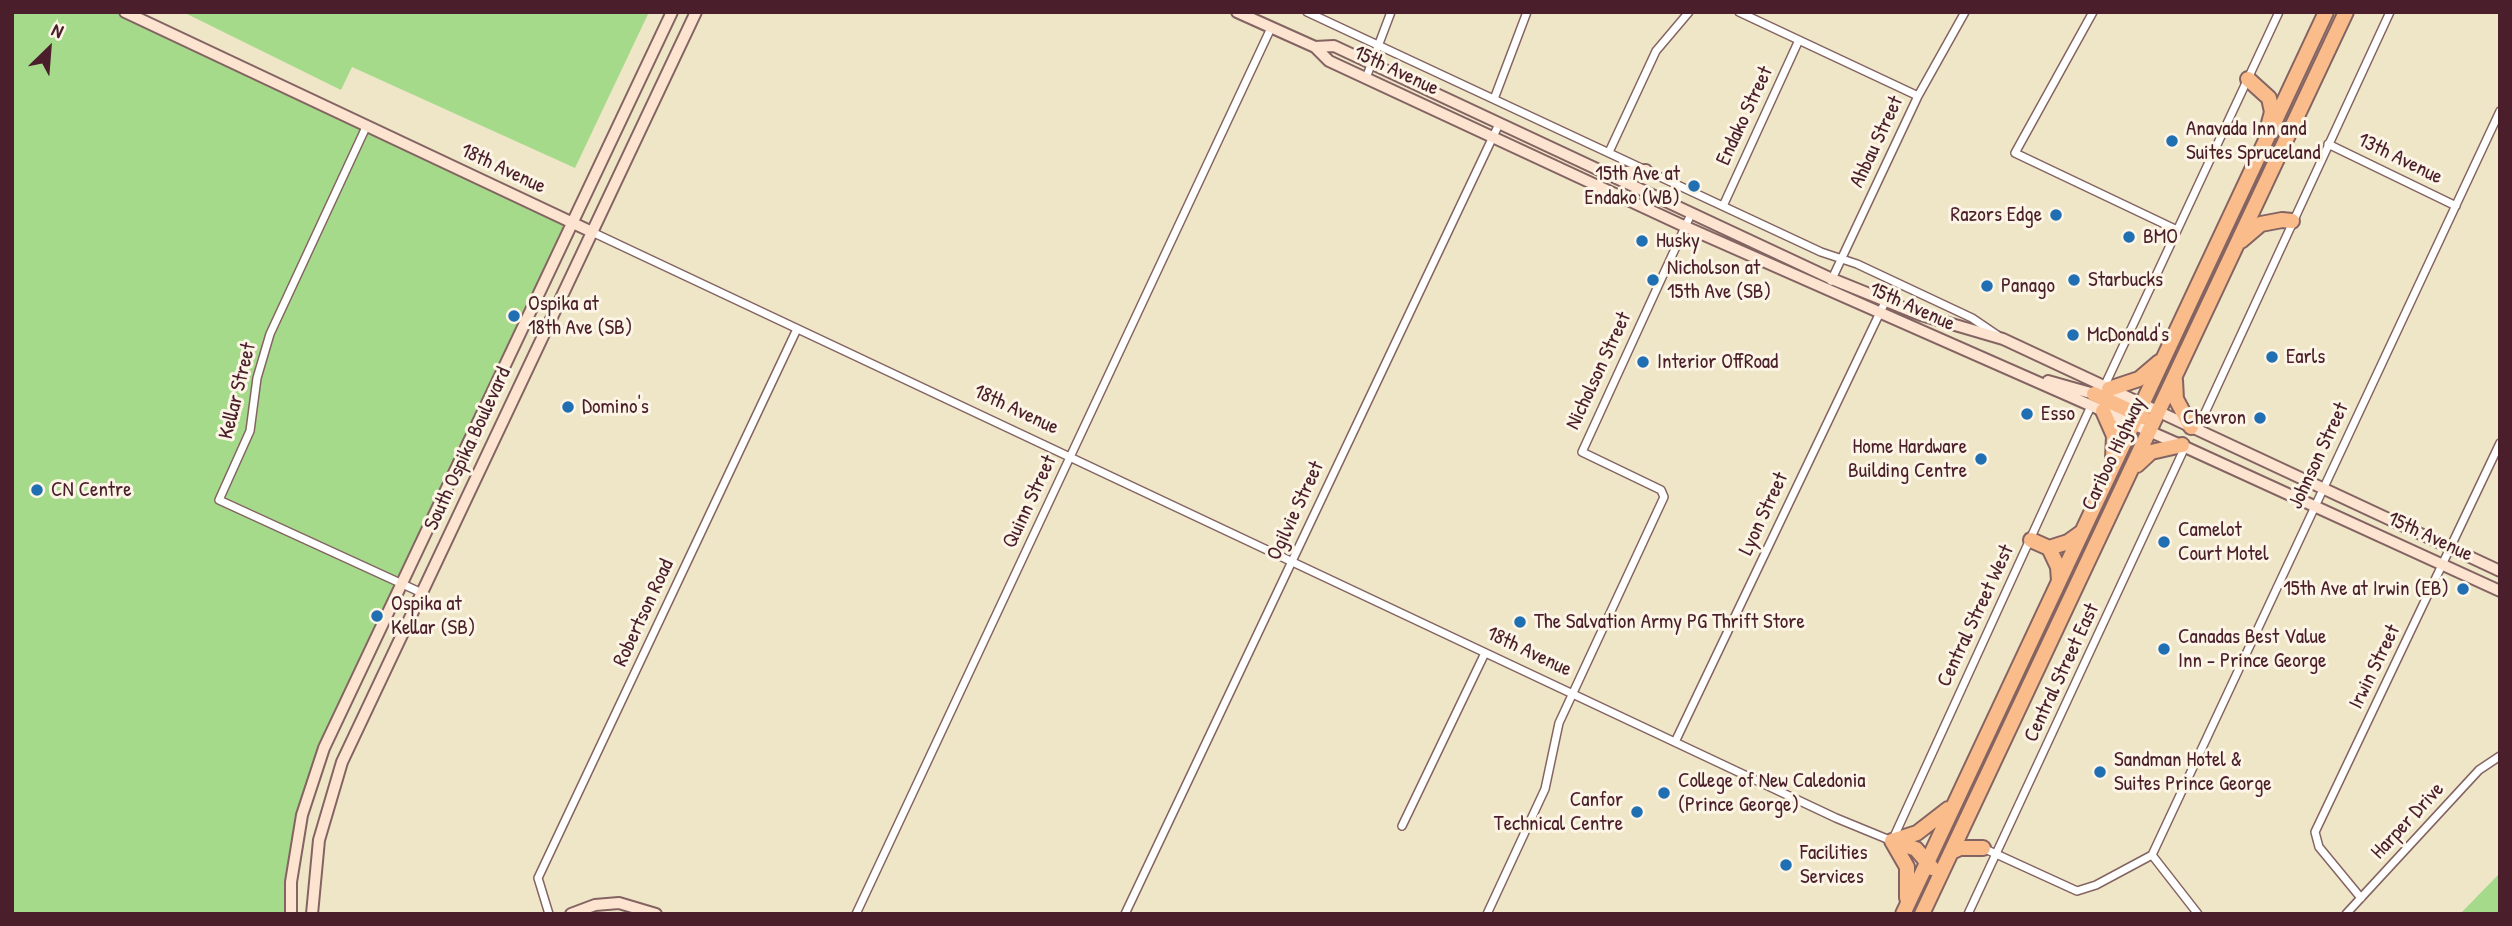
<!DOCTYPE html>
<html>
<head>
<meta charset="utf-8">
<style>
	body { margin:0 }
	#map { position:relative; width:2512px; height:926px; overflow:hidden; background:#efe5c7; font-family:"Patrick Hand",sans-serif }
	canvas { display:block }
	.frame { position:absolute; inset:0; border:14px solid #4a1f2b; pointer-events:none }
	.north { position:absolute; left:14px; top:14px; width:70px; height:70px; -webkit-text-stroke:5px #fcf5e5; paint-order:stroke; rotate:25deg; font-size:19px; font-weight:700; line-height:28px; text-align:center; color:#4a1f2b }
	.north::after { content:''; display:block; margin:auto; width:24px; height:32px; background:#4a1f2b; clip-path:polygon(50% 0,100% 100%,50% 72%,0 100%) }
</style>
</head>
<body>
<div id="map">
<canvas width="2512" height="926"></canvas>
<div class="frame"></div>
<div class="north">N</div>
</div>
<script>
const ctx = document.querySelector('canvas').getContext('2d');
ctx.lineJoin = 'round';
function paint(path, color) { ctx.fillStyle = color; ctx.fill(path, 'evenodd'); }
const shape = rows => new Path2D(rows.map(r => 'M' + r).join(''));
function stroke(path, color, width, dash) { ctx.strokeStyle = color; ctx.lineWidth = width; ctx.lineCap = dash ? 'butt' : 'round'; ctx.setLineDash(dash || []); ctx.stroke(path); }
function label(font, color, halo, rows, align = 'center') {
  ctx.font = font + ' "Patrick Hand",sans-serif'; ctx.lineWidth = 6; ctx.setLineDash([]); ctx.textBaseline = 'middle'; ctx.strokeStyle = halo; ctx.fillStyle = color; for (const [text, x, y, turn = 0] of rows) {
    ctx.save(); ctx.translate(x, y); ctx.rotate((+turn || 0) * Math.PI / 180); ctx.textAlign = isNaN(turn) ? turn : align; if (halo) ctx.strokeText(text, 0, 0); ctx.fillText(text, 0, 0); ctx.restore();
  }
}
const green = shape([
	[12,12,119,12,571,223,330,738,306,812,290,914,12,914],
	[183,12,649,12,575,168,352,67,341,90],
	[2500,873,2500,914,2460,914]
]);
const street = shape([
	[1307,12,1821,252,1857,264,1972,318,1997,335],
	[1739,12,1918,96],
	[2093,12,2015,153,2177,230],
	[1366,78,1391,12],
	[1494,99,1527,12],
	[367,125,270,334,257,378,250,431,219,500,422,593],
	[2328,144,2456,206],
	[1609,152,1656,51,1689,12],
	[1723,206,1799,40],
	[592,232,1836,818,1892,841,2091,406],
	[1831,281,1918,96,1965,12],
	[2104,387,2279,12],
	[2197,430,2390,12],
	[1675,742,1885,302],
	[1402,826,1485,653],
	[1983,848,2077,891,2096,885,2152,855],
	[2152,855,2500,111],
	[2152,855,2198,914],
	[2361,898,2319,847,2315,832,2500,443],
	[549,914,538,878,797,329],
	[856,914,1271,28],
	[1125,914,1499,124],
	[1487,914,1545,789,1559,723,1664,497,1661,490,1582,452,1691,214],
	[1968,914,2185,447],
	[2346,914,2479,770,2500,756]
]);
const secondary = shape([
	[125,12,592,232],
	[1237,12,1315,47,1329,61,1686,227,2185,447,2500,591],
	[1315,47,1334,46,1832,279,1921,315,2003,339,2500,571],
	[1607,174,1646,170],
	[2048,381,2094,394,2099,390],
	[291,914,291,882,302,815,324,748,672,12],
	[312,914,319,840,342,762,696,12],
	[571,914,595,905,619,903,656,914]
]);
const highway = shape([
	[2248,79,2269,98,2272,112,2269,123],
	[2241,241,2261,224,2282,220,2292,221],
	[2175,380,2176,399,2191,427],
	[2109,389,2139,379,2159,362],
	[2094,394,2143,417],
	[2103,411,2114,436,2113,459],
	[2137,465,2151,452,2182,445],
	[2031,540,2049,548,2058,567,2059,581],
	[2049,548,2068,542,2082,532],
	[1892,841,1917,833,1948,809],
	[1892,841,1907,867,1907,898],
	[1893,841,1916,849,1932,868],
	[1951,852,1960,848,1983,848],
	[1903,914,2326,12],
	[1922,914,2346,12]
]);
const markers = [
	[2172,141,7,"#1f6fb2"],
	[1694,186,7,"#1f6fb2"],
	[2056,215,7,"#1f6fb2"],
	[2129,237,7,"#1f6fb2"],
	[1642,241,7,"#1f6fb2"],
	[1653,280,7,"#1f6fb2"],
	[2074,280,7,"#1f6fb2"],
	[1987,286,7,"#1f6fb2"],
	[514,316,7,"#1f6fb2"],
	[2073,335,7,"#1f6fb2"],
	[2272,357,7,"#1f6fb2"],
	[1643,362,7,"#1f6fb2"],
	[568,407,7,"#1f6fb2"],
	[2027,414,7,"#1f6fb2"],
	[2260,418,7,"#1f6fb2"],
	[1981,459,7,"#1f6fb2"],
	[37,490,7,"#1f6fb2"],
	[2164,542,7,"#1f6fb2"],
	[2463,589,7,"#1f6fb2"],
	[377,616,7,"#1f6fb2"],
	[1520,622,7,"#1f6fb2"],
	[2164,649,7,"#1f6fb2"],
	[2100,772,7,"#1f6fb2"],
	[1664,793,7,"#1f6fb2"],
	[1637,812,7,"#1f6fb2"],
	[1786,865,7,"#1f6fb2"]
];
const streetNames = [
	["15th Avenue",1396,71,25],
	["Endako Street",1745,116,-65],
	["Ahbau Street",1877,142,-65],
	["13th Avenue",2400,159,26],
	["18th Avenue",503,169,25],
	["15th Avenue",1912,307,24],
	["Nicholson Street",1599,371,-65],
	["Kellar Street",238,391,-76],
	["18th Avenue",1016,410,25],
	["South Ospika Boulevard",468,449,-65],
	["Cariboo Highway",2114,454,-65],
	["Johnson Street",2319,456,-65],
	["Quinn Street",1030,502,-65],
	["Ogilvie Street",1296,511,-65],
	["Lyon Street",1764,514,-65],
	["15th Avenue",2430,537,25],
	["Robertson Road",644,613,-65],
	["Central Street West",1976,616,-65],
	["18th Avenue",1529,652,25],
	["Irwin Street",2375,667,-64],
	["Central Street East",2062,673,-65],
	["Harper Drive",2408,821,-47]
];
const poiNames = [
	["Anavada Inn and",2186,129],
	["Suites Spruceland",2186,153],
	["15th Ave at",1680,174,"right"],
	["Endako (WB)",1680,198,"right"],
	["Razors Edge",2042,215,"right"],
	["BMO",2143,237],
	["Husky",1656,241],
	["Nicholson at",1667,268],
	["15th Ave (SB)",1667,292],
	["Starbucks",2088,280],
	["Panago",2001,286],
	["Ospika at",528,304],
	["18th Ave (SB)",528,328],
	["McDonald's",2087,335],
	["Earls",2286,357],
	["Interior OffRoad",1657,362],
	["Domino's",582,407],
	["Esso",2041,414],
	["Chevron",2246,418,"right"],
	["Home Hardware",1967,447,"right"],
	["Building Centre",1967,471,"right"],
	["CN Centre",51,490],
	["Camelot",2178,530],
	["Court Motel",2178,554],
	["15th Ave at Irwin (EB)",2449,589,"right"],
	["Ospika at",391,604],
	["Kellar (SB)",391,628],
	["The Salvation Army PG Thrift Store",1534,622],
	["Canadas Best Value",2178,637],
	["Inn - Prince George",2178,661],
	["Sandman Hotel &",2114,760],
	["Suites Prince George",2114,784],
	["College of New Caledonia",1678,781],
	["(Prince George)",1678,805],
	["Canfor",1623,800,"right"],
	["Technical Centre",1623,824,"right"],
	["Facilities",1800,853],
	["Services",1800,877]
];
paint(green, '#a5da8b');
stroke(street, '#846462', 10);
stroke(secondary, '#846462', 14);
stroke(highway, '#846462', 18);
stroke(street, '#fff', 7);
stroke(secondary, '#fde4d1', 10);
stroke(highway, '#fabc8b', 14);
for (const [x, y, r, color] of markers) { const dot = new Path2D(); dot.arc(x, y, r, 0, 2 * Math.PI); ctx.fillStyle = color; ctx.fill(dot); stroke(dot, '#fcf5e5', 2.5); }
label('21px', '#4a1f2b', '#fcf5e5', streetNames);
label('21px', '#4a1f2b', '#fcf5e5', poiNames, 'left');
</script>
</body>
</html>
